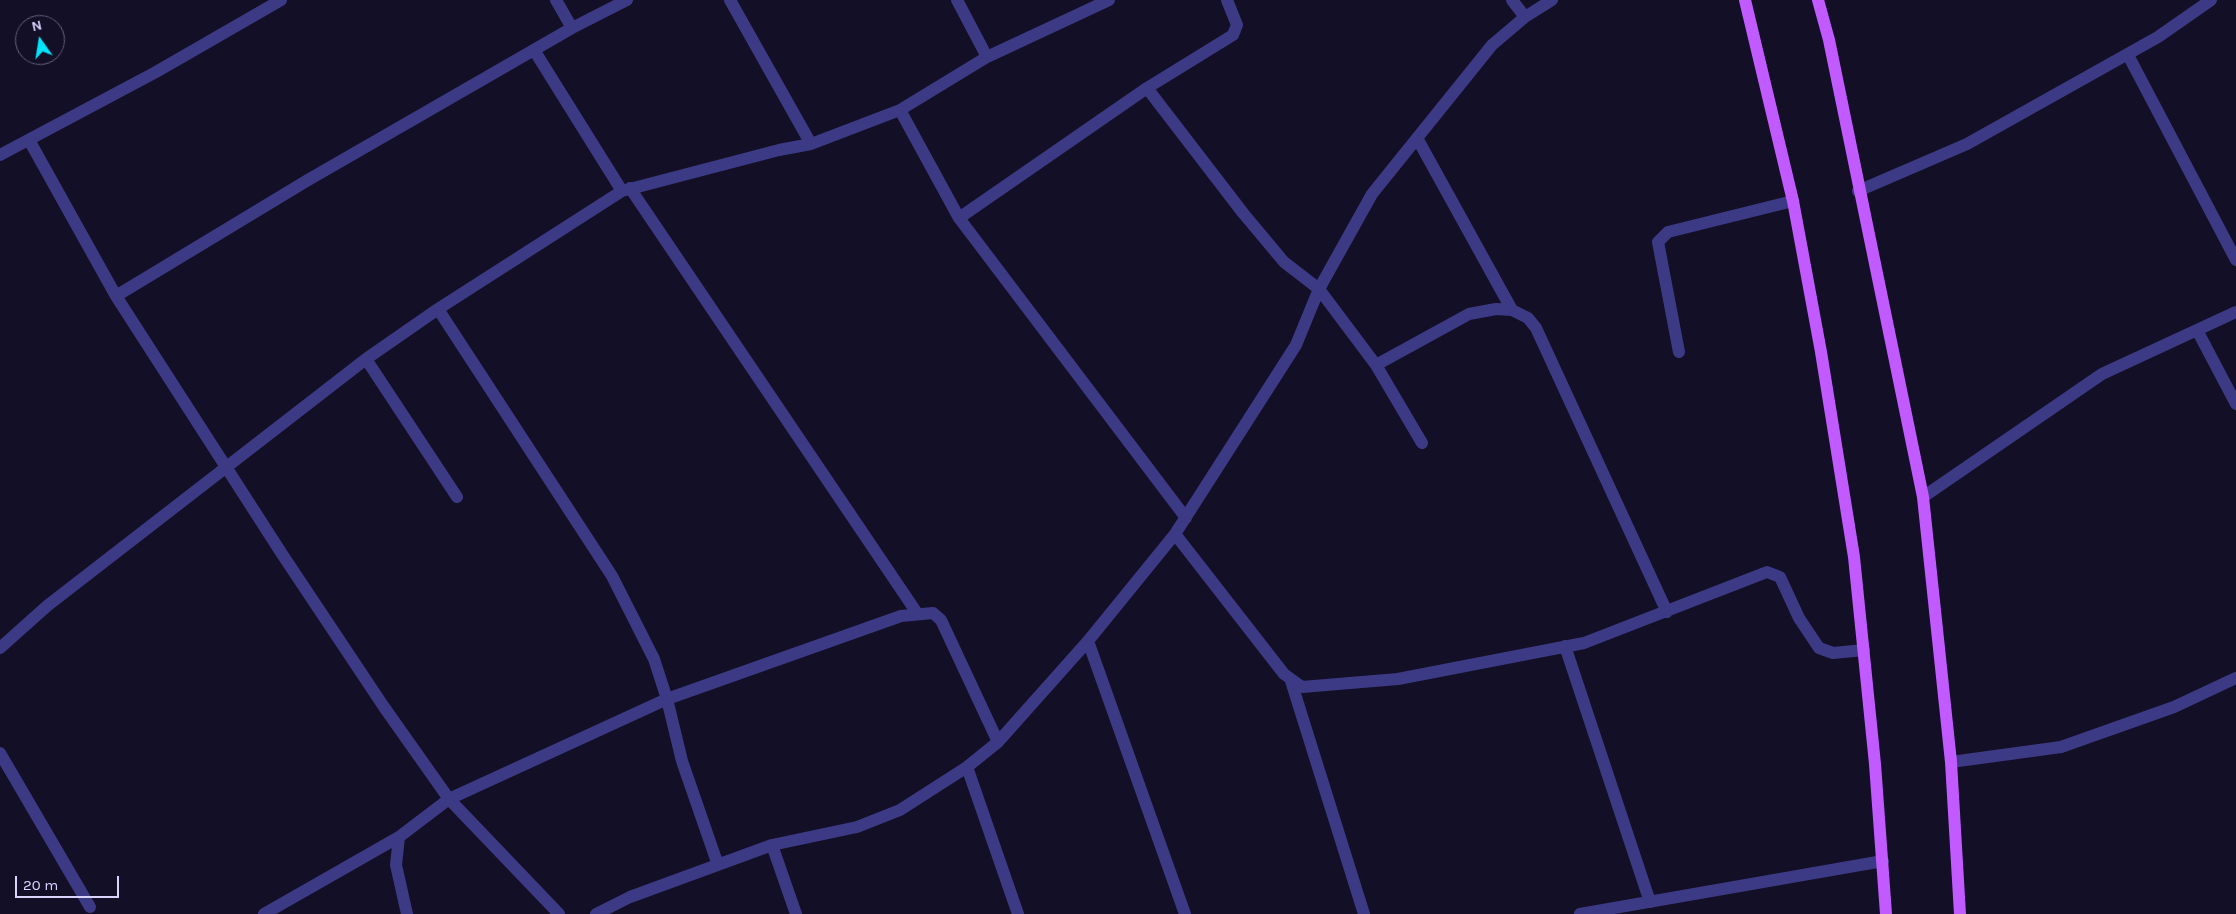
<!DOCTYPE html>
<html>
<head>
<meta charset="utf-8">
<style>
	body { margin:0 }
	#map { position:relative; width:2236px; height:914px; overflow:hidden; background:#130f26; font-family:Karla,sans-serif }
	canvas { display:block }
	.north { position:absolute; left:15px; top:15px; width:50px; height:50px; box-sizing:border-box; background:#130f26; border:1px solid #625e7d; border-radius:50%; rotate:347deg; font-size:14px; font-weight:700; line-height:20px; text-align:center; color:#d9d4ff }
	.north::after { content:''; display:block; margin:auto; width:18px; height:22px; background:#00e5ff; clip-path:polygon(50% 0,100% 100%,50% 72%,0 100%) }
	.scale { position:absolute; left:15px; top:876px; width:104px; height:22px; box-sizing:border-box; border:2px solid #d9d4ff; border-top:0; padding-left:6px; font-size:15px; line-height:18px; white-space:nowrap; color:#d9d4ff; -webkit-text-stroke:4px #130f26; paint-order:stroke }
</style>
</head>
<body>
<div id="map">
<canvas width="2236" height="914"></canvas>
<div class="north">N</div>
<div class="scale">20 m</div>
</div>
<script>
const ctx = document.querySelector('canvas').getContext('2d');
ctx.lineJoin = 'round';
const shape = rows => new Path2D(rows.map(r => 'M' + r).join(''));
function stroke(path, color, width, dash) { ctx.strokeStyle = color; ctx.lineWidth = width; ctx.lineCap = dash ? 'butt' : 'round'; ctx.setLineDash(dash || []); ctx.stroke(path); }
const minor = shape([
	[556,0,572,28],
	[730,0,811,144],
	[957,0,987,57],
	[1512,0,1525,17],
	[534,50,622,191],
	[2128,55,2236,260],
	[1147,88,1243,213,1284,262,1319,289,1376,365,1469,314,1496,309,1512,310,1528,318,1536,328,1667,612],
	[900,110,959,218,1186,518],
	[1417,138,1512,310],
	[29,140,116,296,282,554,384,707,449,799,559,914],
	[0,155,156,72,281,0],
	[630,188,917,613],
	[1858,191,1967,144,2158,37,2211,0],
	[959,218,1147,88,1233,35,1237,25,1227,0],
	[116,296,308,180,572,28,627,0],
	[438,309,612,576,654,659,667,699,682,761,718,865],
	[2197,330,2236,404],
	[1679,352,1658,242,1668,232,1793,201],
	[366,359,457,497],
	[1376,365,1422,443],
	[1923,497,2102,374,2236,312],
	[1175,534,1284,674,1302,687,1398,679,1584,643,1767,572,1780,577,1799,618,1819,648,1833,653,1864,650],
	[1088,641,1185,914],
	[1565,646,1650,902],
	[0,648,47,606,366,359,438,309,622,191,779,150,811,144,900,110,987,57,1109,0],
	[1291,681,1364,914],
	[0,753,90,907],
	[1951,762,2061,747,2174,707,2236,678],
	[967,767,1018,914],
	[772,845,796,914],
	[264,914,399,837],
	[407,914,396,865,399,837,449,799,667,699,901,616,933,613,941,620,998,742],
	[596,914,630,897,772,845,857,827,900,810,967,767,998,742,1088,641,1175,534,1296,345,1319,289,1372,194,1492,45,1525,17,1552,0],
	[1580,914,1883,861]
]);
const major = shape([
	[1745,0,1793,201,1821,352,1854,557,1875,764,1886,914],
	[1818,0,1829,40,1923,497,1951,762,1960,914]
]);
stroke(minor, '#3d3a85', 12);
stroke(major, '#c25bff', 12);
</script>
</body>
</html>
